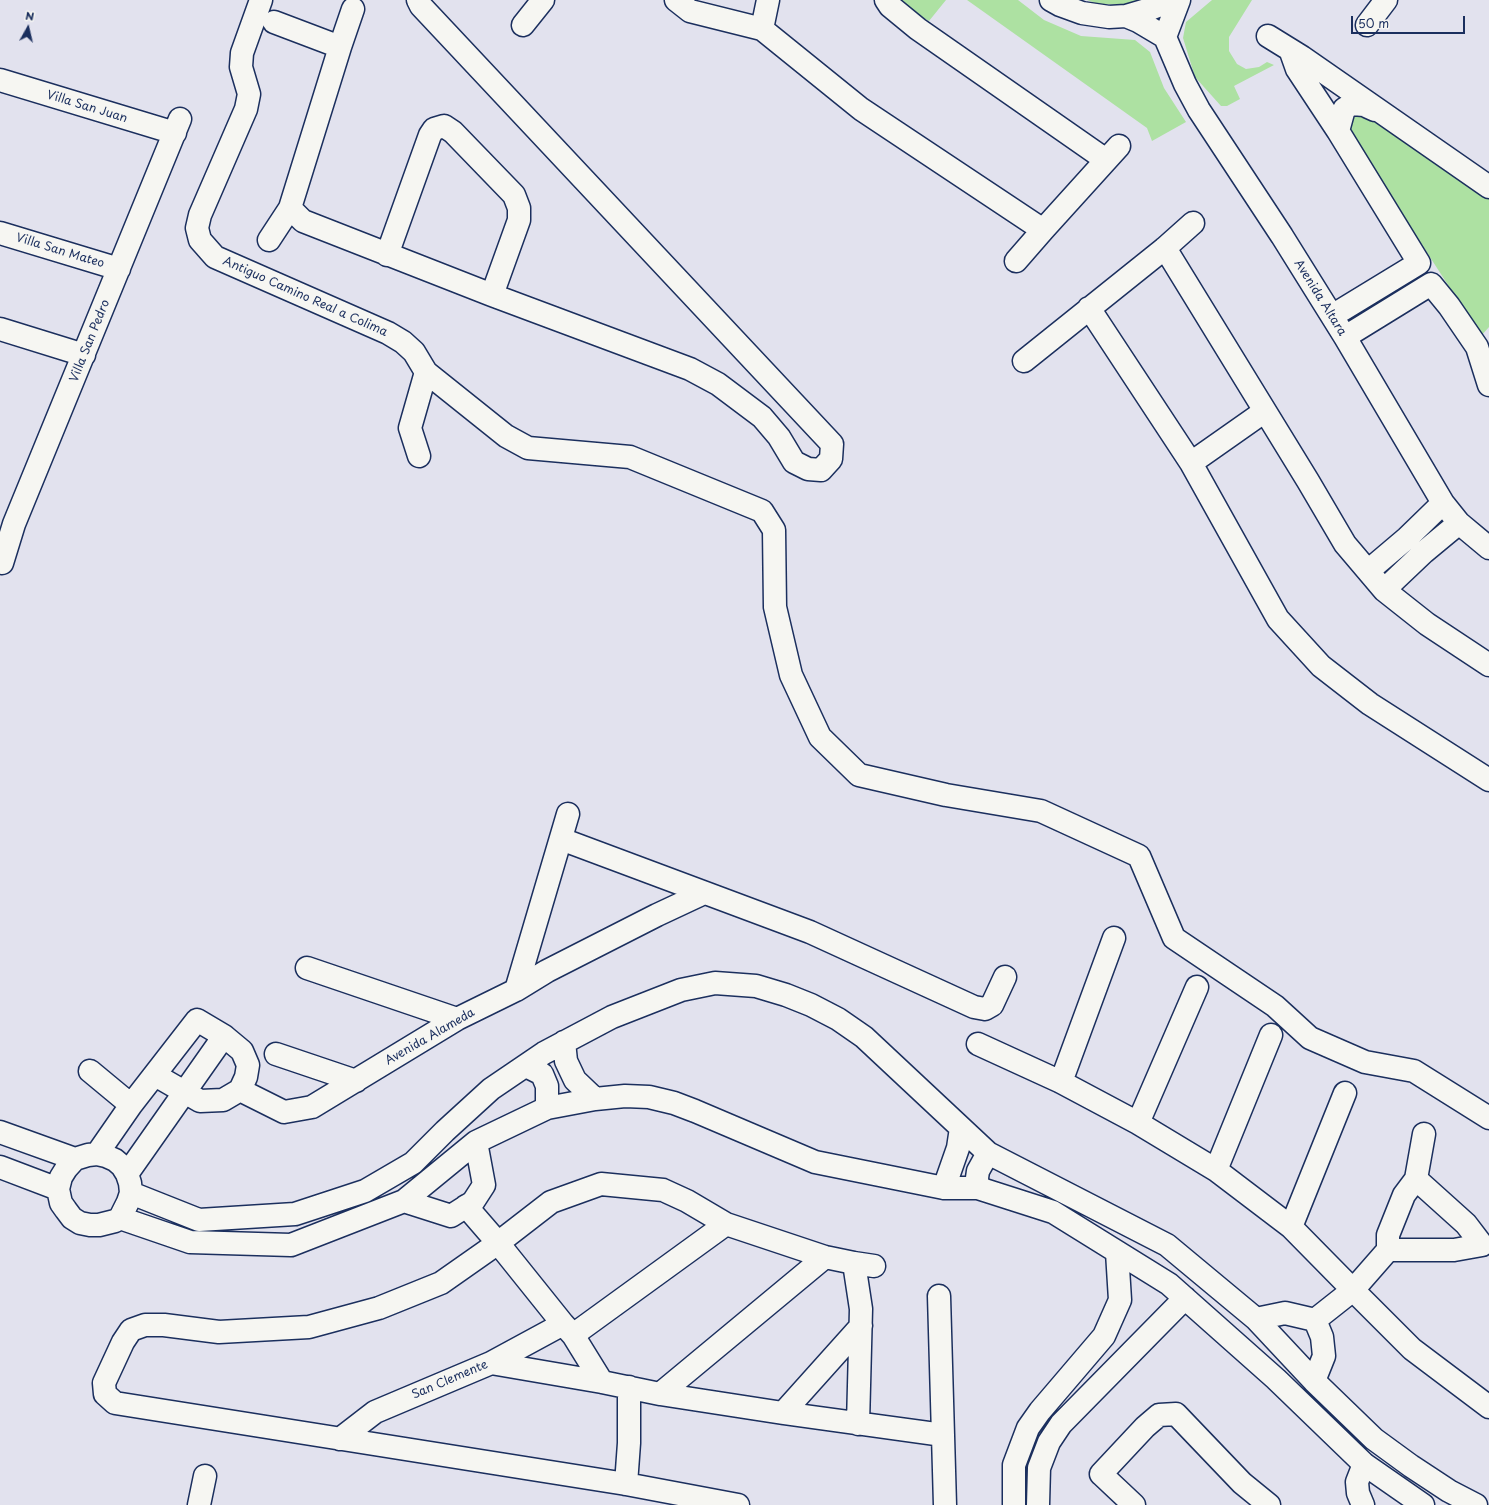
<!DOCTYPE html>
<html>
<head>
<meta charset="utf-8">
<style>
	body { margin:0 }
	#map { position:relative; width:1489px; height:1505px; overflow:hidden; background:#e2e2ee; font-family:"Playpen Sans",sans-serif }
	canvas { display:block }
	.north { position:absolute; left:8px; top:8px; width:40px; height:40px; -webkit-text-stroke:3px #f6f6f2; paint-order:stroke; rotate:8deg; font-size:11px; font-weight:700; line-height:16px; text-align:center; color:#1b2f5e }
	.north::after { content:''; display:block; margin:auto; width:14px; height:18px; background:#1b2f5e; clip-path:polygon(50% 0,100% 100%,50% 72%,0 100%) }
	.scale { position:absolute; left:1351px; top:16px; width:114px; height:18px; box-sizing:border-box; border:2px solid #1b2f5e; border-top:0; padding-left:5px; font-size:12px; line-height:14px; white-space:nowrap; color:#1b2f5e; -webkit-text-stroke:3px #f6f6f2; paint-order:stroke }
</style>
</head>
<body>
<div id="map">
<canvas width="1489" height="1505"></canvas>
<div class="north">N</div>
<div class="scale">50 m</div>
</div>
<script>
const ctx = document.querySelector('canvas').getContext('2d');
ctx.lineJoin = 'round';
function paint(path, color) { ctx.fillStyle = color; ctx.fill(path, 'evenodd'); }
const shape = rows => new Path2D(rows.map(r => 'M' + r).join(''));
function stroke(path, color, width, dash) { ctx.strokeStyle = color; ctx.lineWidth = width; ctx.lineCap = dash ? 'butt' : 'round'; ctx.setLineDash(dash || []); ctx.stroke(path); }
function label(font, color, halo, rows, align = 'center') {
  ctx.font = font + ' "Playpen Sans",sans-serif'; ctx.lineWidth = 3.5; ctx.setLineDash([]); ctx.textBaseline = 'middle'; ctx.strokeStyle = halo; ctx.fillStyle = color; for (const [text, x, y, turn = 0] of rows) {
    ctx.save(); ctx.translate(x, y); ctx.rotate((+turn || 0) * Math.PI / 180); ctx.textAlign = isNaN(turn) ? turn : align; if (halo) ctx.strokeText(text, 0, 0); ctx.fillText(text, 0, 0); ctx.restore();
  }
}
const green = shape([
	[899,0,946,0,929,21,906,8],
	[967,0,1018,0,1044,20,1081,36,1135,40,1150,52,1164,88,1186,122,1152,141,1147,128],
	[1087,0,1147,0,1126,5,1098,4],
	[1212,0,1252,0,1229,37,1229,51,1237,64,1246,69,1259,67,1267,62,1274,65,1234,86,1240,99,1227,106,1221,106,1195,77,1183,38,1186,22],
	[1358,111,1370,116,1489,193,1489,327,1481,336,1349,132,1348,120]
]);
const minor = shape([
	[261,0,242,53,241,67,249,94,246,109,200,215,197,228,200,240,215,257,388,333,403,342,414,352,426,372,410,428,419,456],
	[676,0,690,11,762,29,861,109,1043,230],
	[886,0,890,6,918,29,1106,160],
	[1051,0,1060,5,1082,13,1109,17,1126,16,1150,9,1173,0],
	[1126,16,1138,21,1165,37,1185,84,1199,110,1282,236,1345,337,1443,503,1459,523,1489,548],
	[274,22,340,47],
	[523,25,543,0],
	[1367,25,1386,0],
	[762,29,768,0],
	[1268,36,1302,57,1489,187],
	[1165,37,1179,0],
	[1291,52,1297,69,1338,131,1419,263,1332,316],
	[0,80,175,133],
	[1338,131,1344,109,1352,104,1364,105,1375,110],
	[290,208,303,221,492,295,690,369,718,384,762,417,779,437,794,462,808,469,821,470,831,459,832,444,421,6,418,0],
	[0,233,119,269],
	[269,240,290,208,340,47,353,9],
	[1165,248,1308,481,1345,544,1384,590,1427,624,1489,665],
	[387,255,430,135,434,129,444,126,453,132,514,195,519,208,519,220,492,295],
	[1016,261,1043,230,1119,146],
	[1089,308,1191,463,1278,619,1321,666,1370,704,1489,780],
	[0,329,84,355],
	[1345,337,1431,284,1449,306,1477,347,1489,385],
	[1024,361,1165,248,1193,223],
	[426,372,506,436,528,448,630,457,762,511,774,530,775,607,791,675,820,737,859,775,946,795,1041,811,1139,856,1174,938,1275,1006,1310,1038,1365,1062,1414,1071,1489,1118],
	[1191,463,1265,411],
	[2,563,14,524,180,119],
	[1368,571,1407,538,1443,503],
	[1384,590,1424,552,1459,523],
	[561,839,810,932,974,1007,985,1009,992,1005,1005,977],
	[307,968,457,1019],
	[516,990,568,814],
	[564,1042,566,1061,575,1080,595,1099],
	[978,1044,1061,1082,1138,1123,1216,1170,1291,1227,1353,1290,1388,1250,1388,1235,1404,1195,1416,1179,1424,1134],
	[276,1054,356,1081],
	[526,1066,542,1074,547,1086,547,1108],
	[90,1071,131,1105],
	[155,1075,200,1101,223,1100,240,1090],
	[1061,1082,1114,938],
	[240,1090,284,1112,312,1107,457,1019,516,990,547,971,657,915,704,893],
	[1138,1123,1197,987],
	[0,1132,75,1159],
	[97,1154,131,1105,197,1020,224,1036,242,1051,248,1065,246,1077,240,1090],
	[97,1154,106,1156,115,1160,122,1166,127,1174,130,1183,131,1193,128,1202,120,1218,115,1221,99,1225,90,1225,80,1223,72,1218,66,1210,61,1203,58,1189,61,1177,66,1169,75,1159,88,1155,97,1154],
	[0,1167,58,1189],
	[1216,1170,1271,1035],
	[127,1174,224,1036],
	[944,1188,958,1148,961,1128],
	[978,1188,977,1178,978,1171,988,1153],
	[131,1193,199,1220,295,1214,365,1191,413,1163,445,1131,491,1089,544,1053,612,1017,681,990,715,983,756,986,786,995,811,1005,838,1019,864,1037,988,1153,1167,1245,1256,1319,1314,1381,1374,1439,1411,1466,1449,1491,1476,1505],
	[404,1201,451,1216,473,1202,484,1185,476,1142],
	[466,1206,498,1243,563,1324,573,1335,602,1382],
	[120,1218,190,1242,291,1245,404,1201,476,1142,547,1108,595,1099,625,1096,649,1097,674,1103,695,1111,815,1162,944,1188,978,1188,1053,1212,1169,1284,1276,1379,1364,1464,1423,1505],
	[1291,1227,1345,1093],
	[1388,1250,1454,1250,1482,1245,1466,1224,1416,1179],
	[854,1263,861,1309,858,1424],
	[939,1296,945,1505],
	[1256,1319,1285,1313,1315,1320],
	[1315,1320,1353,1290,1412,1349,1489,1407],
	[573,1335,726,1224],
	[491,1363,602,1382,660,1394,783,1413,943,1435],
	[1314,1381,1324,1356,1322,1337,1315,1320],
	[660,1394,825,1257],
	[783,1413,861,1326],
	[340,1439,375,1412,491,1363,563,1324],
	[1101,1474,1145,1427,1159,1415,1176,1414,1242,1483,1269,1505],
	[1101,1474,1134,1505],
	[626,1484,629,1443,629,1387],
	[199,1505,205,1476],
	[738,1505,626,1484,115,1403,105,1394,104,1383,123,1342,131,1330,145,1325,164,1325,219,1332,309,1327,379,1308,441,1283,498,1243,551,1202,601,1184,663,1190,687,1201,726,1224,825,1257,854,1263,874,1266],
	[1014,1505,1014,1465,1028,1428,1040,1411,1104,1336,1120,1300,1117,1252],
	[1038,1505,1039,1468,1049,1442,1061,1424,1185,1298],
	[1363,1505,1358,1493,1357,1482,1364,1464]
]);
const streetNames = [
	["Villa San Juan",87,107,17],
	["Villa San Mateo",60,251,17],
	["Antiguo Camino Real a Colima",305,297,24],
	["Avenida Altara",1320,298,58],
	["Villa San Pedro",90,341,-68],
	["Avenida Alameda",430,1037,-30],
	["San Clemente",450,1380,-23]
];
paint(green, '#ade1a2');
stroke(minor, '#1b2f5e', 25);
stroke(minor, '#f6f6f2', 22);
label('12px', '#1b2f5e', '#f6f6f2', streetNames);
</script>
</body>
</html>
